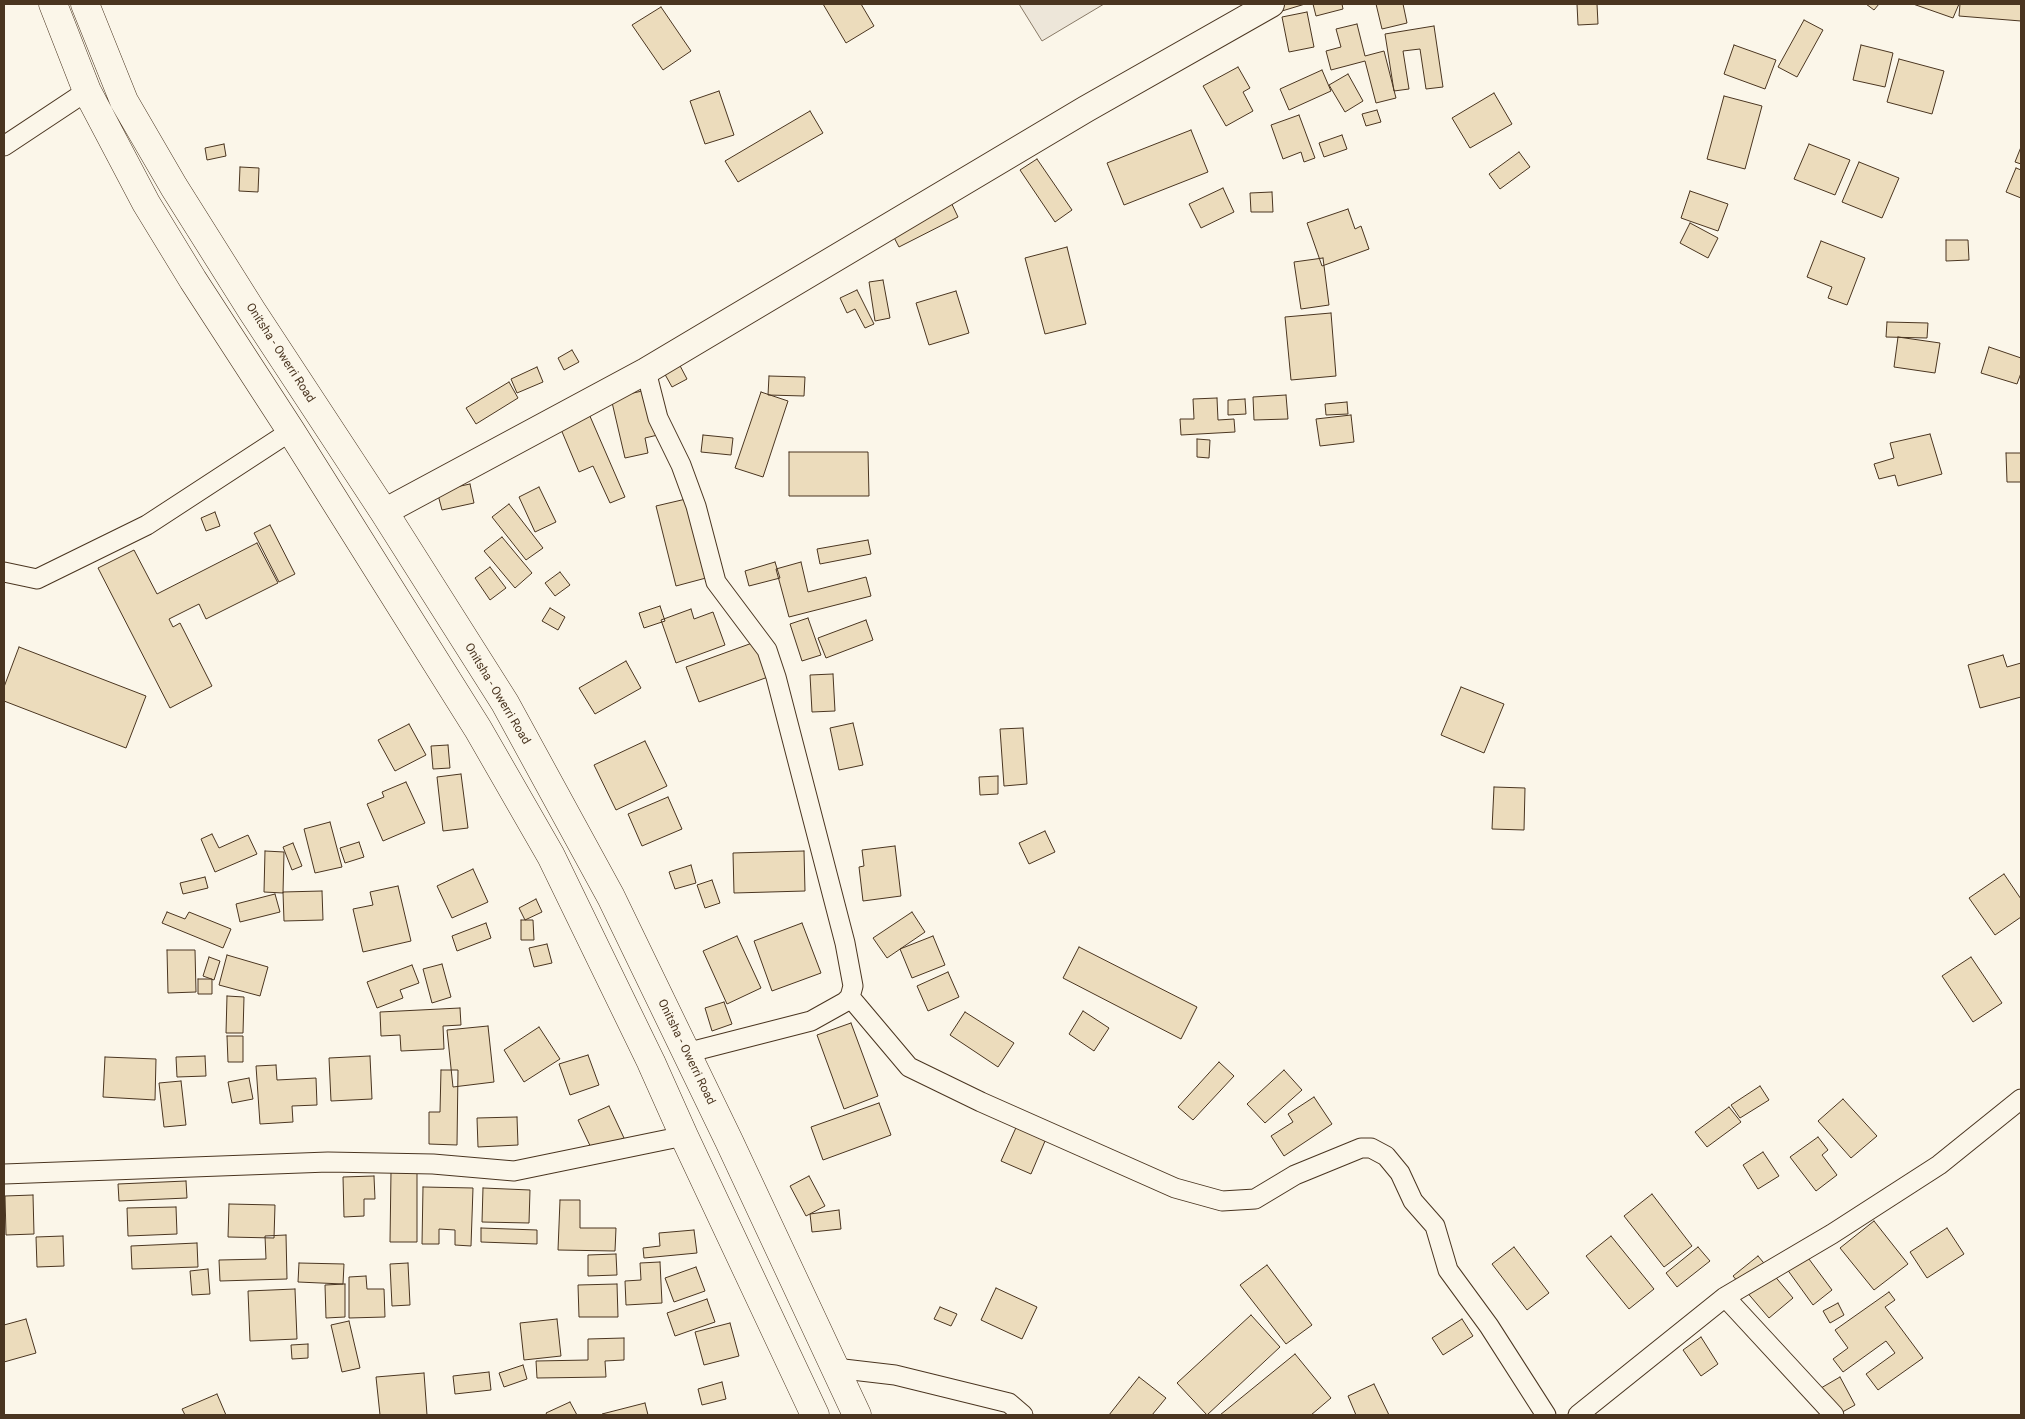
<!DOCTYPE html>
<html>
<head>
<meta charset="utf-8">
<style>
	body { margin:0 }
	#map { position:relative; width:2025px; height:1419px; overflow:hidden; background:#fbf6e9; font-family:Roboto,sans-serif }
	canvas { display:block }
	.frame { position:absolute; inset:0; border:5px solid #4a3520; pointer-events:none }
</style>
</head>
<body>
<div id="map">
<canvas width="2025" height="1419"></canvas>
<div class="frame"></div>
</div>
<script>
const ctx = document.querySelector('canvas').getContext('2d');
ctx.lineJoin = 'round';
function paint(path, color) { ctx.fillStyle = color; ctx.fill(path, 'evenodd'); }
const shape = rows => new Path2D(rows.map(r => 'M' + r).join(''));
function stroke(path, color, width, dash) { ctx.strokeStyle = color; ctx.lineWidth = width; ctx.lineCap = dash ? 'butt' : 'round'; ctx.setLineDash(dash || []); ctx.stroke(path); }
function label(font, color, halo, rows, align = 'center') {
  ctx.font = font + ' Roboto,sans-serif'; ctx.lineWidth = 4; ctx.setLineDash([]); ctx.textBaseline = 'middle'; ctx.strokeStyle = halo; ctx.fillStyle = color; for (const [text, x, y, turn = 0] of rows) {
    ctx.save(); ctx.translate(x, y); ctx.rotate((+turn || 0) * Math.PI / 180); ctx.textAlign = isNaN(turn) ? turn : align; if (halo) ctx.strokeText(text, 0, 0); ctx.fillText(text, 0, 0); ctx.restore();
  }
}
const green = shape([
	[1019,4,1104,4,1042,41,1019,4]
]);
const building = shape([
	[823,4,861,4,874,26,846,43,823,4],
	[1280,4,1305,4,1282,11,1280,4],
	[1313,4,1342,4,1343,9,1316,16,1313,4],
	[1376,4,1403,4,1407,23,1382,29,1376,4],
	[1577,4,1597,4,1598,24,1578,25,1577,4],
	[1866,4,1879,4,1874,10,1866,4],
	[1913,4,1959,4,1953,18,1913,4],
	[1960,4,2021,4,2021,21,1959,16,1960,4],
	[661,7,691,51,663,70,632,25,661,7],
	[1307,12,1314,47,1289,52,1282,17,1307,12],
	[1804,20,1823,30,1797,77,1778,67,1804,20],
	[1357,24,1365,56,1384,51,1396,98,1376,103,1365,61,1331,70,1326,51,1341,47,1336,29,1357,24],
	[1434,26,1443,87,1426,89,1420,49,1403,51,1409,89,1394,91,1385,34,1434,26],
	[1734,45,1776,60,1765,89,1724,74,1734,45],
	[1861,45,1893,53,1885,87,1853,80,1861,45],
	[1899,59,1944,71,1932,114,1887,102,1899,59],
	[1238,67,1250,88,1243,92,1253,111,1226,126,1203,86,1238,67],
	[1322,70,1331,91,1289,110,1280,89,1322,70],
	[1348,74,1363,101,1345,112,1329,85,1348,74],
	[719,91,734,135,705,144,690,101,719,91],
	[1494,93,1512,124,1470,148,1452,118,1494,93],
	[1724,96,1762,106,1745,169,1707,159,1724,96],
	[1377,110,1381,122,1366,126,1362,114,1377,110],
	[810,111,823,133,738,182,725,161,810,111],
	[1299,115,1315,158,1304,162,1301,152,1283,159,1271,125,1299,115],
	[1191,130,1208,172,1124,205,1107,163,1191,130],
	[1342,135,1347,149,1324,157,1319,143,1342,135],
	[224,144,226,156,207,160,205,148,224,144],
	[1809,144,1850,160,1835,195,1794,179,1809,144],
	[2021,147,2021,164,2015,162,2021,147],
	[1519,152,1530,167,1500,189,1489,174,1519,152],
	[1037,159,1072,210,1055,222,1020,170,1037,159],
	[1859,162,1899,178,1882,218,1842,202,1859,162],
	[240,167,259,168,258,192,239,191,240,167],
	[2016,168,2021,170,2021,198,2006,192,2016,168],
	[1223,188,1234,212,1201,228,1189,204,1223,188],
	[1690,191,1728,204,1718,231,1681,218,1690,191],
	[1272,192,1273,212,1251,212,1250,193,1272,192],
	[948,196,958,217,899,247,888,226,948,196],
	[1348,209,1355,229,1361,226,1369,249,1322,266,1307,223,1348,209],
	[1690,223,1718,238,1708,258,1680,243,1690,223],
	[1946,240,1968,240,1969,260,1946,261,1946,240],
	[1821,241,1865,258,1847,305,1828,298,1832,287,1807,277,1821,241],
	[1067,247,1086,324,1045,334,1025,258,1067,247],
	[1323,258,1329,305,1301,309,1294,262,1323,258],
	[883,280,890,318,875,321,869,282,883,280],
	[857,290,874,324,865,328,855,309,847,313,840,298,857,290],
	[956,291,969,333,929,345,916,303,956,291],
	[1331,313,1336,376,1291,380,1285,317,1331,313],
	[1887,322,1928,323,1927,338,1886,337,1887,322],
	[1898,337,1940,343,1935,373,1894,367,1898,337],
	[1989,347,2021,358,2021,373,2017,384,1981,373,1989,347],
	[572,350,579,362,564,370,558,358,572,350],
	[677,360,687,379,672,387,662,369,677,360],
	[537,367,543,382,517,393,511,379,537,367],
	[769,376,805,377,804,396,768,395,769,376],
	[509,382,518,398,476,424,466,408,509,382],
	[651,389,662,434,645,438,648,453,625,458,611,398,651,389],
	[761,392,788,401,763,477,735,468,761,392],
	[1286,395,1288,419,1254,420,1253,397,1286,395],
	[1217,398,1218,420,1234,419,1235,432,1181,435,1180,419,1194,419,1193,399,1217,398],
	[1245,399,1246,414,1228,415,1228,400,1245,399],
	[1347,402,1348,414,1326,415,1325,404,1347,402],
	[589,414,625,497,610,503,593,466,579,472,560,427,589,414],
	[1351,415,1354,442,1320,446,1316,419,1351,415],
	[1930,434,1942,474,1898,486,1895,475,1879,479,1874,464,1894,458,1890,443,1930,434],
	[703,435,733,438,731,455,701,452,703,435],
	[1197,439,1210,440,1209,458,1197,457,1197,439],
	[789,452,868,452,869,496,789,496,789,452],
	[2006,453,2021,453,2021,482,2007,482,2006,453],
	[470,484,474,503,442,510,437,491,470,484],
	[539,487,556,522,535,532,519,497,539,487],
	[686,499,706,578,676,586,656,506,686,499],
	[509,504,543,548,526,560,492,517,509,504],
	[215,512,220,526,206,531,201,518,215,512],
	[270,525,295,574,279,582,254,533,270,525],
	[502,537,532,573,515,588,484,551,502,537],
	[868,540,871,554,820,564,817,549,868,540],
	[257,543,278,583,206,619,199,604,169,619,173,627,180,623,212,686,170,708,98,568,134,550,157,594,257,543],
	[775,562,780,578,749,586,745,571,775,562],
	[801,562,808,592,866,577,871,596,789,617,776,569,801,562],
	[490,567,506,588,490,600,475,578,490,567],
	[560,572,570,585,555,596,545,583,560,572],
	[660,606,665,621,644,628,639,613,660,606],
	[550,608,565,617,558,630,542,621,550,608],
	[691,609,694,619,713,612,725,645,676,663,661,620,691,609],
	[808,618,821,655,802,661,790,624,808,618],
	[866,620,873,640,826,658,818,638,866,620],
	[755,642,768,677,699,702,686,667,755,642],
	[19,647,146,696,126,748,4,701,4,687,19,647],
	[2003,655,2007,667,2021,663,2021,697,1980,708,1968,665,2003,655],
	[626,661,641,688,595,714,579,688,626,661],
	[833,674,835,711,812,712,810,675,833,674],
	[1461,687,1504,704,1484,753,1441,735,1461,687],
	[853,723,863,765,839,770,830,728,853,723],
	[409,724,426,755,395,771,378,740,409,724],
	[1023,728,1027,784,1004,786,1000,729,1023,728],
	[645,741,667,786,616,810,594,765,645,741],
	[448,745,450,768,433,769,431,746,448,745],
	[461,774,468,828,443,831,437,777,461,774],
	[998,776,998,794,980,795,979,777,998,776],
	[406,782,425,823,383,841,367,804,384,797,382,792,406,782],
	[1494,787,1525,788,1524,830,1492,829,1494,787],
	[668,797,682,829,642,846,628,814,668,797],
	[330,822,342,867,315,873,304,829,330,822],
	[1045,831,1055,852,1029,864,1019,843,1045,831],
	[212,834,219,848,248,835,257,854,215,872,201,839,212,834],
	[359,842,364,857,345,863,340,848,359,842],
	[293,843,302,866,292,870,283,847,293,843],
	[895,846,901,896,863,901,859,867,864,866,862,850,895,846],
	[265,851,284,852,283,893,264,892,265,851],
	[804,851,805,891,734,893,733,853,804,851],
	[691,865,696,883,675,889,669,872,691,865],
	[473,869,488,902,452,918,437,886,473,869],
	[2004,874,2021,899,2021,917,1995,935,1969,898,2004,874],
	[205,877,208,888,183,894,180,883,205,877],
	[712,880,720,903,705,908,697,885,712,880],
	[398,886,411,941,363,952,353,909,373,905,370,892,398,886],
	[322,891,323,920,284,921,283,892,322,891],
	[275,894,280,912,240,922,236,904,275,894],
	[536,899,542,912,525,920,519,908,536,899],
	[167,912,185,919,189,912,231,929,223,948,162,923,167,912],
	[912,912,925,932,887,958,873,938,912,912],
	[521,920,533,920,534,940,521,940,521,920],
	[486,923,491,938,457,951,452,936,486,923],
	[802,923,821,973,772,991,754,941,802,923],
	[737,936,761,988,727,1004,703,951,737,936],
	[933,936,945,965,912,978,900,949,933,936],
	[547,944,552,963,534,967,529,948,547,944],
	[1079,947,1197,1007,1181,1039,1063,978,1079,947],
	[167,950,195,950,196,992,168,993,167,950],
	[227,955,268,967,260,996,219,985,227,955],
	[209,957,220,961,214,980,203,976,209,957],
	[1971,957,2002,1003,1973,1022,1942,976,1971,957],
	[442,964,451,997,432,1003,423,969,442,964],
	[412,965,419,983,400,990,403,998,377,1008,367,982,412,965],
	[948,972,959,997,928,1011,917,986,948,972],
	[198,979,212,979,212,994,198,994,198,979],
	[227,996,244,997,243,1033,226,1033,227,996],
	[724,1002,732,1024,712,1031,705,1008,724,1002],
	[460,1008,461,1025,443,1026,444,1049,401,1051,400,1035,381,1036,380,1012,460,1008],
	[1083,1011,1109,1028,1094,1051,1069,1034,1083,1011],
	[965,1012,1014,1043,998,1067,950,1035,965,1012],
	[851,1023,878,1096,844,1109,817,1035,851,1023],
	[488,1026,494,1082,453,1087,447,1030,488,1026],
	[539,1027,560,1059,524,1082,504,1050,539,1027],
	[227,1036,243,1036,243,1062,228,1062,227,1036],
	[588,1055,599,1085,570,1095,559,1064,588,1055],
	[205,1056,206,1076,177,1077,176,1057,205,1056],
	[370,1056,372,1099,331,1101,329,1058,370,1056],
	[105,1057,156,1059,155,1100,103,1097,105,1057],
	[1219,1062,1234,1076,1193,1120,1178,1107,1219,1062],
	[276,1065,277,1080,316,1078,317,1105,292,1106,293,1122,260,1124,256,1066,276,1065],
	[441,1070,458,1070,457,1145,429,1144,429,1112,440,1112,441,1070],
	[1284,1070,1302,1090,1265,1123,1247,1104,1284,1070],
	[249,1078,253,1099,232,1103,228,1082,249,1078],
	[181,1081,186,1125,164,1127,159,1083,181,1081],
	[1760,1086,1769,1100,1740,1118,1731,1105,1760,1086],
	[1314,1097,1332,1124,1284,1156,1271,1136,1293,1122,1288,1114,1314,1097],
	[1843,1099,1877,1136,1851,1158,1818,1121,1843,1099],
	[879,1103,891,1135,823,1160,811,1127,879,1103],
	[609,1106,624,1138,593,1152,578,1120,609,1106],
	[1729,1107,1741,1122,1707,1147,1695,1132,1729,1107],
	[517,1117,518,1145,478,1147,477,1118,517,1117],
	[1019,1121,1048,1134,1031,1174,1001,1161,1019,1121],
	[1818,1137,1828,1150,1822,1155,1837,1175,1816,1191,1790,1157,1818,1137],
	[1763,1152,1779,1176,1758,1189,1743,1165,1763,1152],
	[391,1172,417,1172,417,1242,390,1242,391,1172],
	[374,1176,375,1199,364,1199,364,1216,344,1217,343,1177,374,1176],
	[809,1176,825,1206,806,1216,790,1186,809,1176],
	[186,1181,187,1198,119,1201,118,1184,186,1181],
	[423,1187,473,1188,471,1246,455,1245,455,1230,439,1229,439,1244,422,1244,423,1187],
	[483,1188,530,1190,529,1223,482,1222,483,1188],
	[1652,1194,1692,1246,1664,1267,1624,1216,1652,1194],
	[33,1195,34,1234,6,1235,5,1196,33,1195],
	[560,1200,580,1200,580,1228,616,1228,615,1251,558,1250,560,1200],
	[229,1204,275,1205,274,1238,228,1237,229,1204],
	[176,1207,177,1234,128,1236,127,1208,176,1207],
	[839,1210,841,1229,812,1232,810,1214,839,1210],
	[1874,1221,1908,1264,1874,1290,1840,1248,1874,1221],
	[481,1228,537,1230,537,1244,481,1242,481,1228],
	[1947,1228,1964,1254,1927,1278,1910,1252,1947,1228],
	[694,1230,697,1253,644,1258,643,1248,660,1246,659,1233,694,1230],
	[286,1235,287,1279,220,1281,219,1260,266,1259,265,1236,286,1235],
	[63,1236,64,1266,37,1267,36,1237,63,1236],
	[1611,1236,1654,1289,1629,1309,1586,1256,1611,1236],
	[197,1243,198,1267,132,1269,131,1246,197,1243],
	[1514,1247,1549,1293,1527,1310,1492,1264,1514,1247],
	[1698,1247,1710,1261,1677,1287,1666,1273,1698,1247],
	[1803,1251,1832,1290,1813,1305,1784,1265,1803,1251],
	[616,1254,617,1275,588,1276,588,1255,616,1254],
	[1758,1256,1793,1298,1769,1318,1733,1276,1758,1256],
	[660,1262,662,1303,626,1305,625,1281,641,1280,640,1263,660,1262],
	[299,1263,344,1264,343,1284,298,1282,299,1263],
	[408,1263,410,1305,392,1306,390,1264,408,1263],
	[1267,1265,1312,1325,1286,1344,1240,1285,1267,1265],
	[696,1267,705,1291,674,1302,665,1278,696,1267],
	[208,1269,210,1294,192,1295,190,1271,208,1269],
	[366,1276,367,1289,384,1289,385,1317,349,1318,349,1277,366,1276],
	[345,1284,345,1317,326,1318,325,1285,345,1284],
	[617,1284,618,1317,579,1317,578,1285,617,1284],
	[996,1288,1037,1307,1022,1339,981,1320,996,1288],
	[295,1289,297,1339,250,1341,248,1291,295,1289],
	[1889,1292,1895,1300,1885,1307,1923,1358,1878,1390,1866,1374,1895,1353,1886,1341,1843,1372,1833,1359,1848,1348,1835,1330,1889,1292],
	[707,1299,715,1322,675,1336,667,1313,707,1299],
	[1838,1303,1844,1315,1830,1323,1823,1311,1838,1303],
	[940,1307,957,1314,951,1326,934,1319,940,1307],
	[1251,1315,1280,1347,1207,1415,1177,1383,1251,1315],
	[26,1319,36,1353,4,1362,4,1325,26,1319],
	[557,1319,561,1356,524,1360,520,1323,557,1319],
	[1462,1319,1473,1336,1443,1355,1432,1338,1462,1319],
	[349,1321,360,1368,342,1372,331,1325,349,1321],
	[730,1323,739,1356,704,1365,695,1332,730,1323],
	[1701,1337,1718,1364,1701,1376,1683,1350,1701,1337],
	[624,1338,624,1360,605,1361,606,1377,537,1378,536,1361,588,1360,588,1339,624,1338],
	[308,1344,308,1358,292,1359,291,1345,308,1344],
	[1295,1354,1331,1398,1311,1415,1220,1415,1295,1354],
	[523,1365,527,1379,504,1387,499,1373,523,1365],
	[489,1372,491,1390,455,1394,453,1376,489,1372],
	[424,1373,427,1415,380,1415,376,1377,424,1373],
	[1139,1377,1166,1398,1152,1415,1109,1415,1139,1377],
	[1840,1377,1855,1405,1837,1415,1821,1388,1840,1377],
	[722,1382,726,1399,702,1405,698,1389,722,1382],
	[1374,1384,1389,1415,1356,1415,1348,1396,1374,1384],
	[217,1394,226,1415,185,1415,182,1409,217,1394],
	[570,1402,577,1415,547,1415,546,1413,570,1402],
	[645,1403,648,1415,603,1415,602,1414,645,1403]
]);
const street = shape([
	[4,146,87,91],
	[646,371,658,418,681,465,696,506,716,582,767,650,776,677,845,943,853,986,850,997,845,1002,811,1021,686,1053],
	[4,572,37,579,147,525,291,431],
	[850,997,909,1067,981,1102,1175,1188,1222,1201,1255,1199,1295,1175,1361,1148,1371,1148,1386,1156,1400,1173,1413,1201,1435,1226,1448,1270,1489,1326,1546,1415],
	[4,1174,328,1162,433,1164,514,1171,684,1136],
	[1725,1297,1834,1415],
	[835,1368,895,1375,1009,1403,1023,1415],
	[1578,1415,1725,1297,1832,1234,1939,1165,2021,1099]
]);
const secondary = shape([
	[384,512,646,371,1086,109,1271,4]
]);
const highway = shape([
	[53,4,87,91,146,203,193,280,291,431,478,729,551,856,651,1062,684,1136,815,1415],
	[85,4,124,101,174,187,252,311,384,512,505,703,611,897,729,1141,857,1415]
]);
const streetNames = [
	["Onitsha - Owerri Road",280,353,57],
	["Onitsha - Owerri Road",497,694,59],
	["Onitsha - Owerri Road",686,1052,64]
];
paint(green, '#ede6d9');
stroke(green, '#887966', 1);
paint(building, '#ecdcbc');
stroke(building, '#4a3520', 1);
stroke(street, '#4a3520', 21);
stroke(secondary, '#4a3520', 28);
stroke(highway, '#4a3520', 29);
stroke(street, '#fbf6e9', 19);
stroke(secondary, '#fbf6e9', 26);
stroke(highway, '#fbf6e9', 28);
label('12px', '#4a3520', '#fbf6e9', streetNames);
</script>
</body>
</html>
